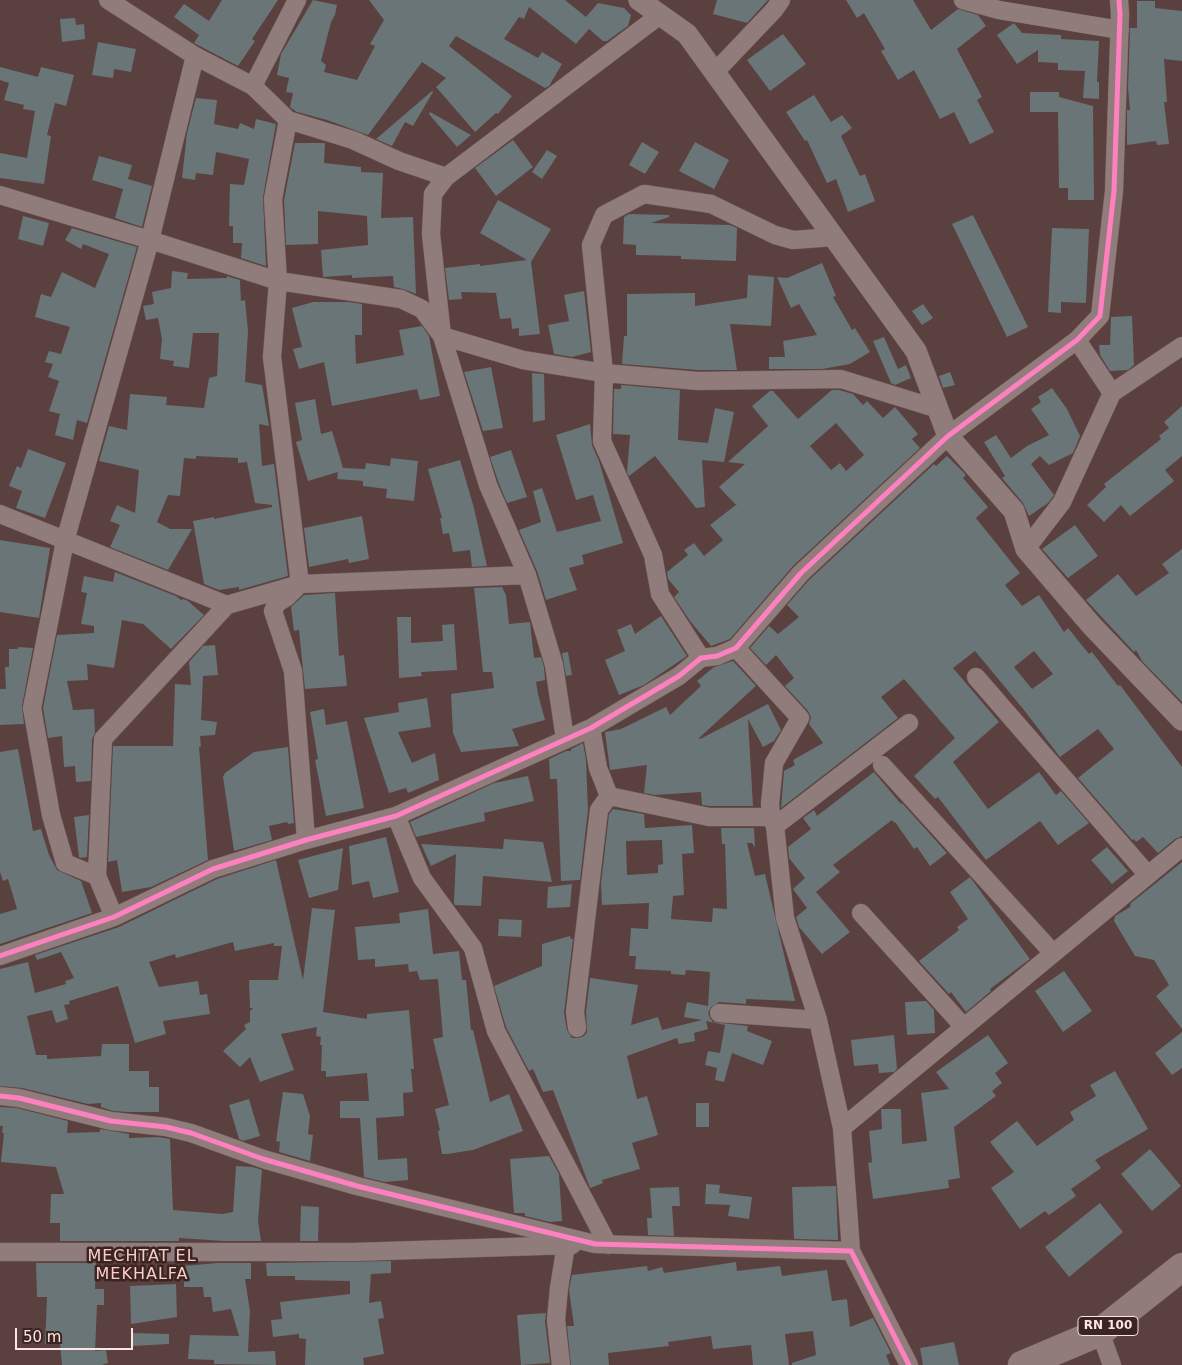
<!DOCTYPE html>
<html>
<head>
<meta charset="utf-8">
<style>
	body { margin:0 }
	#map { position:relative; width:1182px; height:1365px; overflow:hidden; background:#5a403f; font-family:"DejaVu Sans",sans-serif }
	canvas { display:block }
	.scale { position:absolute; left:15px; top:1328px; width:118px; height:22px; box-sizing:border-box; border:2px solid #fde5e3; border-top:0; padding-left:6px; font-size:15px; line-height:18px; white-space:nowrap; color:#fde5e3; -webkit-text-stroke:4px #3b2523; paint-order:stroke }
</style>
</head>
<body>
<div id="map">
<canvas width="1182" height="1365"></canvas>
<div class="scale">50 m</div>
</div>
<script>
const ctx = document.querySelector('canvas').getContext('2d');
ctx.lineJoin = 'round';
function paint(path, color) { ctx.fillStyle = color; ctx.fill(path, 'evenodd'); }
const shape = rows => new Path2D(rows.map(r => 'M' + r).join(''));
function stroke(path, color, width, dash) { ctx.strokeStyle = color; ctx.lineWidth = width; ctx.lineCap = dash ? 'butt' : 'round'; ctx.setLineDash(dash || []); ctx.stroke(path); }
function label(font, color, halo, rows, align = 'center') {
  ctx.font = font + ' "DejaVu Sans",sans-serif'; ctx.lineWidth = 5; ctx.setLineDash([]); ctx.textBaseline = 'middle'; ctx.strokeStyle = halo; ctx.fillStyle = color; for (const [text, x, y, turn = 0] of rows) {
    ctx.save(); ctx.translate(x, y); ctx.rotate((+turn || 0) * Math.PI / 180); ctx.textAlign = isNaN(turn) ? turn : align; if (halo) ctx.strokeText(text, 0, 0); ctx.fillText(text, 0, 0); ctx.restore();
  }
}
const building = shape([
	[222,0,278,0,252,39,255,41,238,66,194,43,199,35,174,17,184,4,209,21],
	[313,0,337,5,335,15,331,22,321,61,326,65,324,72,357,80,375,46,370,44,384,20,369,0,565,0,586,17,598,3,624,8,631,15,628,26,607,41,603,41,589,29,576,44,529,7,524,19,519,17,504,39,538,58,542,52,562,64,549,86,545,88,456,36,449,46,512,96,498,114,496,113,475,132,436,87,446,78,422,62,368,135,327,120,297,112,291,108,290,107,293,93,286,92,289,78,277,75,281,54],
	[717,0,768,0,747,23,713,14],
	[846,0,913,0,931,30,958,9,978,15,986,26,957,49,982,97,977,100,994,132,970,144,954,112,940,119,914,70,898,80,881,51,885,49,864,13,857,18],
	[1137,1,1155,1,1155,8,1182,11,1182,61,1164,59,1167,102,1164,102,1169,144,1157,145,1156,141,1127,145,1127,110,1130,110,1128,88,1130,28,1137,28],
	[75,18,76,25,84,24,85,39,62,42,60,19],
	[1014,23,1022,33,1061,35,1061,39,1099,41,1097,82,1099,82,1099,99,1083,98,1085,71,1058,70,1058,63,1038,62,1038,50,1017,64,997,35],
	[783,34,806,64,770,91,747,60],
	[98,42,136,49,131,72,114,69,113,78,92,75],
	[0,67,38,77,41,67,74,75,66,106,55,103,47,135,51,136,44,184,0,178,0,153,27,158,35,111,23,109,24,105,4,100,9,83,0,80],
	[432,91,433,92,413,126,405,122,392,146,376,139],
	[1030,92,1059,92,1059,97,1093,106,1094,200,1068,200,1068,188,1059,188,1058,112,1030,112],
	[814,95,831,122,842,115,852,128,841,136,860,176,865,174,875,201,848,212,836,179,827,183,807,140,805,141,786,112],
	[196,98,217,100,214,124,238,129,240,123,254,129,256,119,276,124,263,197,266,266,241,258,242,243,233,243,233,226,229,226,230,184,244,185,249,159,216,152,213,175,196,173,195,180,182,178,187,133],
	[430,112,471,135,457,147,429,114],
	[513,140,533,167,496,196,475,168],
	[642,142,659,152,645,174,629,165],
	[695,142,729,160,714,189,679,171],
	[295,143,325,143,324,163,361,167,361,172,383,173,381,218,413,217,416,294,403,289,394,287,393,276,352,278,352,275,323,277,321,250,368,245,367,216,318,211,318,244,286,245,284,200],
	[547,150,557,156,542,179,532,172],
	[99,156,132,165,128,179,152,186,142,227,115,218,123,189,92,180],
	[498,200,551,229,531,262,540,334,519,336,519,328,512,329,511,318,500,319,496,293,461,292,462,299,449,300,445,268,480,264,480,266,527,260,480,233],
	[629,214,669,215,669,217,651,223,730,225,737,228,736,261,681,259,681,256,636,255,636,245,623,244,624,217],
	[973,215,1028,327,1007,337,952,224],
	[23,216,49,223,43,246,18,239],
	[72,228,137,247,87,423,77,420,73,440,55,435,60,414,49,411,59,381,48,377,53,364,45,362,49,351,61,354,70,327,35,317,41,294,51,297,62,272,95,288,109,254,83,244,81,249,65,240],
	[1052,228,1089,229,1086,303,1061,302,1061,313,1048,312],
	[822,263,836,296,833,297,852,330,855,328,870,352,850,364,822,369,769,369,769,357,785,357,783,341,817,335,799,304,791,308,777,277,787,278],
	[172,271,188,273,187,279,227,278,227,276,240,280,241,301,245,300,248,331,245,382,262,385,269,426,259,424,262,466,274,464,288,576,239,590,239,587,219,590,204,584,193,521,214,517,214,519,272,507,272,505,255,503,247,462,238,463,238,458,196,456,196,459,184,458,180,496,168,495,157,522,170,529,192,529,168,570,110,547,120,525,110,521,117,505,135,513,139,470,99,461,109,426,127,430,130,394,167,397,166,405,204,408,209,378,217,376,219,333,193,333,189,368,173,366,174,361,160,359,162,339,158,318,146,320,143,306,154,304,152,292,171,288],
	[748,275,774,277,771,326,730,324,737,370,698,370,622,364,624,336,627,336,627,294,695,293,695,306,747,298],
	[584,291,591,352,572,357,554,354,548,325,569,321,564,295],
	[313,302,349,302,362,304,362,335,355,335,356,364,404,355,399,330,422,326,429,336,440,396,420,400,417,389,332,406,324,362,299,369,293,349,302,347,292,308],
	[923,304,933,318,922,325,912,311],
	[1132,316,1134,365,1128,370,1110,371,1100,355,1099,345,1110,345,1111,317],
	[884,337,898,369,906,365,911,378,895,385,891,383,873,341],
	[491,367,503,428,483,431,464,372],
	[950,372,955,385,943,388,939,376],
	[532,373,544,374,545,420,533,422],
	[621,385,680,390,678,440,708,443,715,408,734,412,724,462,702,460,705,507,696,508,655,456,629,476,627,472,630,435,613,434,614,389,621,389],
	[1052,388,1067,409,1080,436,1073,453,1049,465,1040,456,1031,464,1054,495,1048,503,1029,516,1023,503,1002,478,1005,476,984,442,996,435,1011,458,1027,446,1049,435,1031,409,1041,402,1038,397],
	[832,390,839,390,853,394,863,405,867,401,883,418,895,407,918,434,912,439,920,448,794,565,730,639,711,646,690,621,674,597,679,592,668,579,667,572,688,555,684,550,694,543,704,556,723,540,710,525,737,504,735,504,719,487,745,464,728,462,768,426,752,406,770,391,773,391,798,419],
	[836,423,864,455,846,471,840,463,831,470,810,446],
	[315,399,321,434,332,431,343,468,365,469,366,463,390,466,391,458,418,461,414,501,386,498,387,489,363,486,363,481,337,479,338,472,308,481,296,442,302,440,295,403],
	[1182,406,1182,456,1165,470,1174,481,1130,516,1121,505,1104,522,1087,505,1106,487,1104,484,1161,439,1159,436,1169,428,1164,422],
	[590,424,592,445,599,461,623,543,582,555,584,564,569,568,577,590,546,600,537,571,519,530,541,522,533,491,542,488,557,532,601,521,593,495,576,500,556,435],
	[28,449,66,463,45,518,16,508,22,491,9,486,17,466,21,468],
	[511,450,527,497,507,503,498,481,490,457],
	[947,456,966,475,963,478,988,507,976,518,1020,573,1005,585,1022,606,1039,595,1064,632,1068,628,1089,654,1092,652,1118,686,1120,685,1182,767,1182,836,1175,839,1158,853,1143,837,1136,842,1134,839,1132,840,1078,778,1114,749,1098,729,1060,757,1024,710,975,651,953,668,999,722,953,762,988,809,1039,772,1056,795,1061,791,1089,823,1058,845,1040,821,986,860,938,797,935,799,914,776,955,738,904,679,881,697,898,718,781,808,784,771,795,765,793,760,823,743,809,724,811,717,808,711,785,686,794,678,776,655,766,665,750,648,769,626,778,634,799,617,787,605,809,580,934,464,936,466],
	[1034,651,1053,674,1032,689,1014,667],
	[460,460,474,508,487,566,472,567,470,550,453,552,449,533,443,534,440,518,442,518,428,469],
	[362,516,369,559,349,563,348,559,309,567,304,528],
	[1075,525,1098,556,1068,578,1042,549],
	[0,540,50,548,39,618,0,612],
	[1182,549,1182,702,1142,661,1136,650,1134,652,1086,600,1118,574,1136,596,1169,573,1162,564],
	[115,572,176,596,181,600,183,599,188,601,204,615,171,649,143,624,122,620,114,668,87,664,88,680,67,681,73,710,94,709,95,733,92,739,91,781,76,782,75,766,64,767,62,736,48,738,43,708,57,635,94,633,94,626,81,624,87,593,81,592,84,576,113,582],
	[502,587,506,595,509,624,530,622,534,658,541,657,544,667,545,680,536,682,538,694,545,720,512,729,519,746,461,752,453,733,451,694,494,688,492,672,483,672,474,588],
	[335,593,339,656,344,655,347,686,305,689,299,630,294,631,291,607,304,595],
	[661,616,687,656,644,685,619,695,605,660,625,651,617,630,631,624,635,634],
	[397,617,411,617,411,643,443,641,442,625,454,624,457,670,421,672,422,676,399,678],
	[215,645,218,675,203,676,201,720,217,722,215,735,200,736,201,747,199,747,208,860,151,887,122,892,117,860,108,862,113,746,173,746,175,684,191,685,189,662,203,646],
	[18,647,33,648,22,706,24,724,0,725,0,689,6,689,5,667,9,667,9,649,18,649],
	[568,652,572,675,566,676,562,653],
	[733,661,756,686,699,738,700,739,768,704,781,730,774,741,763,747,748,719,753,806,710,806,702,805,701,792,655,795,644,793,647,765,610,770,605,732,621,729,666,707,670,715,701,686,697,681,714,667],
	[427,698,431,727,398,732,412,763,435,753,439,780,408,793,406,788,389,793,364,718,399,712,398,703],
	[324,709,326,725,347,721,364,808,326,816,315,760,318,759,310,712],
	[583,743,586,760,588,810,580,880,561,881,557,779,550,779,549,759,566,751,571,751,571,749],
	[288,747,294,823,288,824,287,822,269,826,272,840,234,851,223,777,225,773,254,752],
	[18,749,33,831,41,829,49,855,57,870,81,881,92,913,0,944,0,914,17,909,8,879,3,881,0,872,0,752],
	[874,772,901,804,902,803,947,853,930,866,917,847,914,849,895,822,894,823,892,820,833,865,840,872,816,892,850,932,822,954,799,927,796,917,807,908,793,889,805,878,789,858,788,847,811,829,803,818,814,810,817,816],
	[528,776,534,801,484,813,485,821,416,837,410,822,494,783],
	[613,809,644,814,645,828,692,825,694,853,682,854,684,895,673,896,671,919,712,922,713,908,727,909,725,844,722,844,721,828,754,828,755,847,752,843,747,843,755,876,765,874,795,1001,746,999,746,1004,719,1002,711,1007,708,1013,710,1018,713,1022,748,1026,747,1031,772,1041,763,1065,732,1053,724,1082,715,1080,717,1068,705,1065,708,1051,720,1053,725,1025,706,1021,708,1029,694,1033,695,1041,679,1044,677,1038,627,1056,637,1099,647,1096,658,1135,632,1143,640,1169,602,1180,603,1183,590,1188,553,1090,543,1092,533,1069,529,1071,506,1027,494,986,542,966,542,944,570,936,571,939,573,939,564,1013,567,1030,572,1038,579,1038,584,1036,587,1032,586,1012,590,978,591,978,638,985,631,1025,658,1017,662,1030,702,1020,684,1017,687,1002,708,1006,710,972,686,970,685,975,671,974,671,971,635,969,636,956,629,956,631,928,648,929,649,903,602,905,601,884,609,814],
	[662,840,663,864,658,865,658,873,627,875,626,841],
	[89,815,87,857,80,858,79,857,74,817],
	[386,837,399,892,373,898,369,881,352,885,349,846],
	[504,839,543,842,552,882,483,876,481,906,455,905,454,903,456,854,431,866,421,844,503,849],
	[1107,847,1128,871,1112,884,1091,860],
	[343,848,338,890,309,898,298,860],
	[276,860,303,980,312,908,335,910,323,1012,367,1019,367,1014,409,1010,414,1069,411,1069,413,1092,403,1093,404,1116,376,1118,378,1160,407,1158,408,1180,385,1182,364,1177,360,1118,340,1118,340,1101,369,1101,367,1073,326,1077,326,1071,321,1071,322,1045,320,1045,321,1037,316,1036,317,1027,281,1034,294,1070,260,1082,250,1057,240,1067,223,1051,246,1029,244,1025,250,1022,250,1011,253,1008,250,1008,249,980,278,980,282,946,274,946,274,943,235,951,233,942,176,958,175,954,149,962,159,987,198,981,200,995,207,994,210,1014,163,1021,166,1034,135,1043,118,986,69,1001,70,1004,64,1005,68,1019,56,1023,52,1010,27,1016,36,1055,47,1055,47,1059,101,1056,102,1044,129,1044,129,1071,149,1071,149,1087,159,1087,159,1112,128,1112,113,1111,101,1107,101,1103,88,1104,22,1088,0,1086,0,969,28,962,35,993,66,984,65,981,74,978,61,952,37,960,35,955,119,927,217,879],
	[1182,862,1182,1029,1156,996,1169,985,1154,960,1135,956,1114,921,1115,916,1130,907,1131,903],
	[970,877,1030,959,990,989,991,991,966,1012,951,992,949,994,919,961,959,930,957,927,968,919,950,892],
	[572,884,570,907,547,908,548,887],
	[428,909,433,954,459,951,462,980,466,980,471,1030,473,1030,490,1102,509,1094,523,1131,473,1150,447,1154,442,1154,438,1131,440,1130,435,1109,449,1105,433,1039,443,1037,438,979,420,980,417,971,409,972,408,964,375,967,375,959,358,960,355,927,400,923,399,913],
	[499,919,522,920,521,937,498,936],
	[1064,971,1092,1011,1063,1032,1035,991],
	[926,1001,934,1010,935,1033,907,1035,905,1002],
	[1182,1032,1182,1068,1172,1075,1155,1053],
	[894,1035,897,1069,894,1072,879,1073,878,1064,854,1066,851,1040],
	[988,1035,1008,1063,995,1073,1002,1083,992,1091,996,1096,954,1127,960,1178,948,1180,949,1188,873,1199,868,1163,872,1162,869,1131,882,1129,881,1109,901,1109,902,1144,927,1141,921,1093,949,1089,936,1072],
	[1115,1071,1148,1129,1095,1160,1101,1168,1071,1189,1076,1196,1049,1215,1045,1211,1020,1229,991,1188,1014,1172,990,1142,1017,1121,1037,1146,1074,1120,1070,1112,1096,1096,1090,1085],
	[283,1092,303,1094,310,1116,308,1134,313,1135,310,1161,279,1152,280,1142,276,1141],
	[249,1099,260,1136,243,1141,239,1139,229,1105],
	[696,1103,709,1103,709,1127,696,1127],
	[0,1107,17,1108,68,1121,67,1133,100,1132,100,1129,129,1134,129,1138,158,1137,170,1139,173,1210,222,1214,233,1212,236,1166,253,1167,262,1170,258,1221,261,1241,224,1241,179,1238,179,1241,60,1241,60,1223,50,1223,51,1194,64,1194,56,1167,1,1162,4,1133,2,1133,3,1126,0,1126],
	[1150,1149,1181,1186,1152,1211,1121,1174],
	[549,1156,559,1174,562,1221,550,1222,525,1216,525,1213,514,1213,510,1159],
	[706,1184,720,1185,719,1193,752,1197,749,1219,728,1216,730,1205,705,1204],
	[836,1186,838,1240,794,1239,792,1187],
	[679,1187,680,1206,672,1206,674,1236,648,1235,647,1218,652,1218,650,1188],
	[1100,1203,1123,1232,1069,1277,1045,1247],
	[301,1206,319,1207,318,1241,300,1241],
	[391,1261,391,1273,371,1274,369,1303,381,1301,384,1318,378,1319,384,1354,363,1358,364,1365,305,1365,306,1339,299,1338,299,1334,273,1337,271,1320,282,1319,280,1302,350,1294,350,1281,295,1280,295,1276,267,1276,266,1263],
	[736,1262,737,1271,780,1266,782,1276,827,1270,832,1301,847,1299,850,1327,873,1318,891,1353,886,1355,890,1365,792,1365,792,1363,816,1355,813,1331,785,1334,789,1365,753,1365,751,1345,713,1349,711,1336,668,1342,669,1346,608,1353,609,1365,571,1365,567,1326,574,1326,569,1290,572,1275,647,1266,648,1271,662,1267,664,1273],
	[36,1263,96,1263,95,1289,104,1289,104,1305,97,1305,95,1351,106,1350,108,1363,102,1365,62,1365,60,1344,45,1344,47,1297,37,1297],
	[217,1263,251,1263,251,1279,245,1279,250,1311,248,1352,275,1351,276,1365,214,1364,214,1360,188,1359,190,1335,239,1336,231,1309,213,1312,211,1297,204,1297,203,1287,184,1287,184,1266],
	[176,1284,177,1317,131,1324,130,1286],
	[546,1313,545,1321,550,1363,521,1365,517,1315],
	[131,1333,169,1334,169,1344,132,1346],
	[954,1342,959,1365,923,1365,920,1348]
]);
const minor = shape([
	[108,0,195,56,253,86,288,120,353,140,399,161,446,177],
	[963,0,999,10,1120,30],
	[715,72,774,10,781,0],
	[253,86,297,0],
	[288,120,273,199,278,281,272,357,300,584,287,597,277,603,273,611,293,671,306,840],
	[0,195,150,240,278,281,401,299,422,309,442,336,523,360,604,373,698,381,841,379,938,409],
	[1077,340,1112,393],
	[0,514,227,605,300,584,527,575],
	[1026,549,1062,502,1112,393,1182,346],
	[736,648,800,718,774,763,770,804,771,817,775,826,785,918,818,1020,842,1128],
	[701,658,660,594,653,555,602,441,604,373,591,245,604,215,644,194,711,204,775,235,793,240,834,237],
	[976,677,1148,875],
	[591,728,598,768,609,796,709,817,771,817],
	[565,739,554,665,527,575,488,485,442,336,431,234,433,194,446,177,660,15],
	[882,765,1053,953],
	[396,816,422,878,473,948,496,1031,608,1245],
	[775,826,909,723],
	[97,876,103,739,227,605],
	[861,913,964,1027],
	[114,917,97,876,65,863,51,815,32,708,65,541,150,240,195,56],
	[0,956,114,917,213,869,306,840,396,816,591,728,679,676,701,658,717,656,736,648,801,573,948,436,1077,340,1100,316,1114,191,1120,14,1119,0],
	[719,1013,818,1020],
	[577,1028,575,1012,599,810,609,796],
	[0,1096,19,1098,111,1121,166,1127,191,1133,263,1159,357,1186,595,1244,851,1251,909,1365],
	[851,1251,842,1128,1182,847],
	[0,1252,354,1252,572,1245],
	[1100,1332,1112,1365],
	[561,1365,556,1320,559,1288,566,1245]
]);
const tertiary = shape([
	[639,0,687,34,916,351,948,436,1014,511,1026,549,1092,626,1182,720]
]);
const primary = shape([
	[1022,1365,1100,1332,1182,1267]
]);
const cycleway = shape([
	[0,956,114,917,213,869,306,840,396,816,591,728,679,676,701,658,717,656,736,648,801,573,948,436,1077,340,1100,316,1114,191,1120,14,1119,0],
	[0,1096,19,1098,111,1121,166,1127,191,1133,263,1159,357,1186,595,1244,851,1251,909,1365]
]);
const shields = [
	[1108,1326,60]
];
const shieldNames = [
	["RN 100",1108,1326]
];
const quarterNames = [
	["MECHTAT EL",142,1257],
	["MEKHALFA",142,1275]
];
paint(building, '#697576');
stroke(minor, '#735e5d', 19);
stroke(tertiary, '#735e5d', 22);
stroke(primary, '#735e5d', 29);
stroke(minor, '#907c7b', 18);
stroke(tertiary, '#907c7b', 21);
stroke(primary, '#917c7a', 28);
stroke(cycleway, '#ff80c0', 5);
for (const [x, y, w] of shields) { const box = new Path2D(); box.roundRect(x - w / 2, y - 9.5, w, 19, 4); ctx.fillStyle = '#3b2523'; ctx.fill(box); stroke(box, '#fde5e3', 1); }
label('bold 12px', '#fde5e3', null, shieldNames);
ctx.letterSpacing = '1px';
label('16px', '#fbccc8', '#3b2523', quarterNames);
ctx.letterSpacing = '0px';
</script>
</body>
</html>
